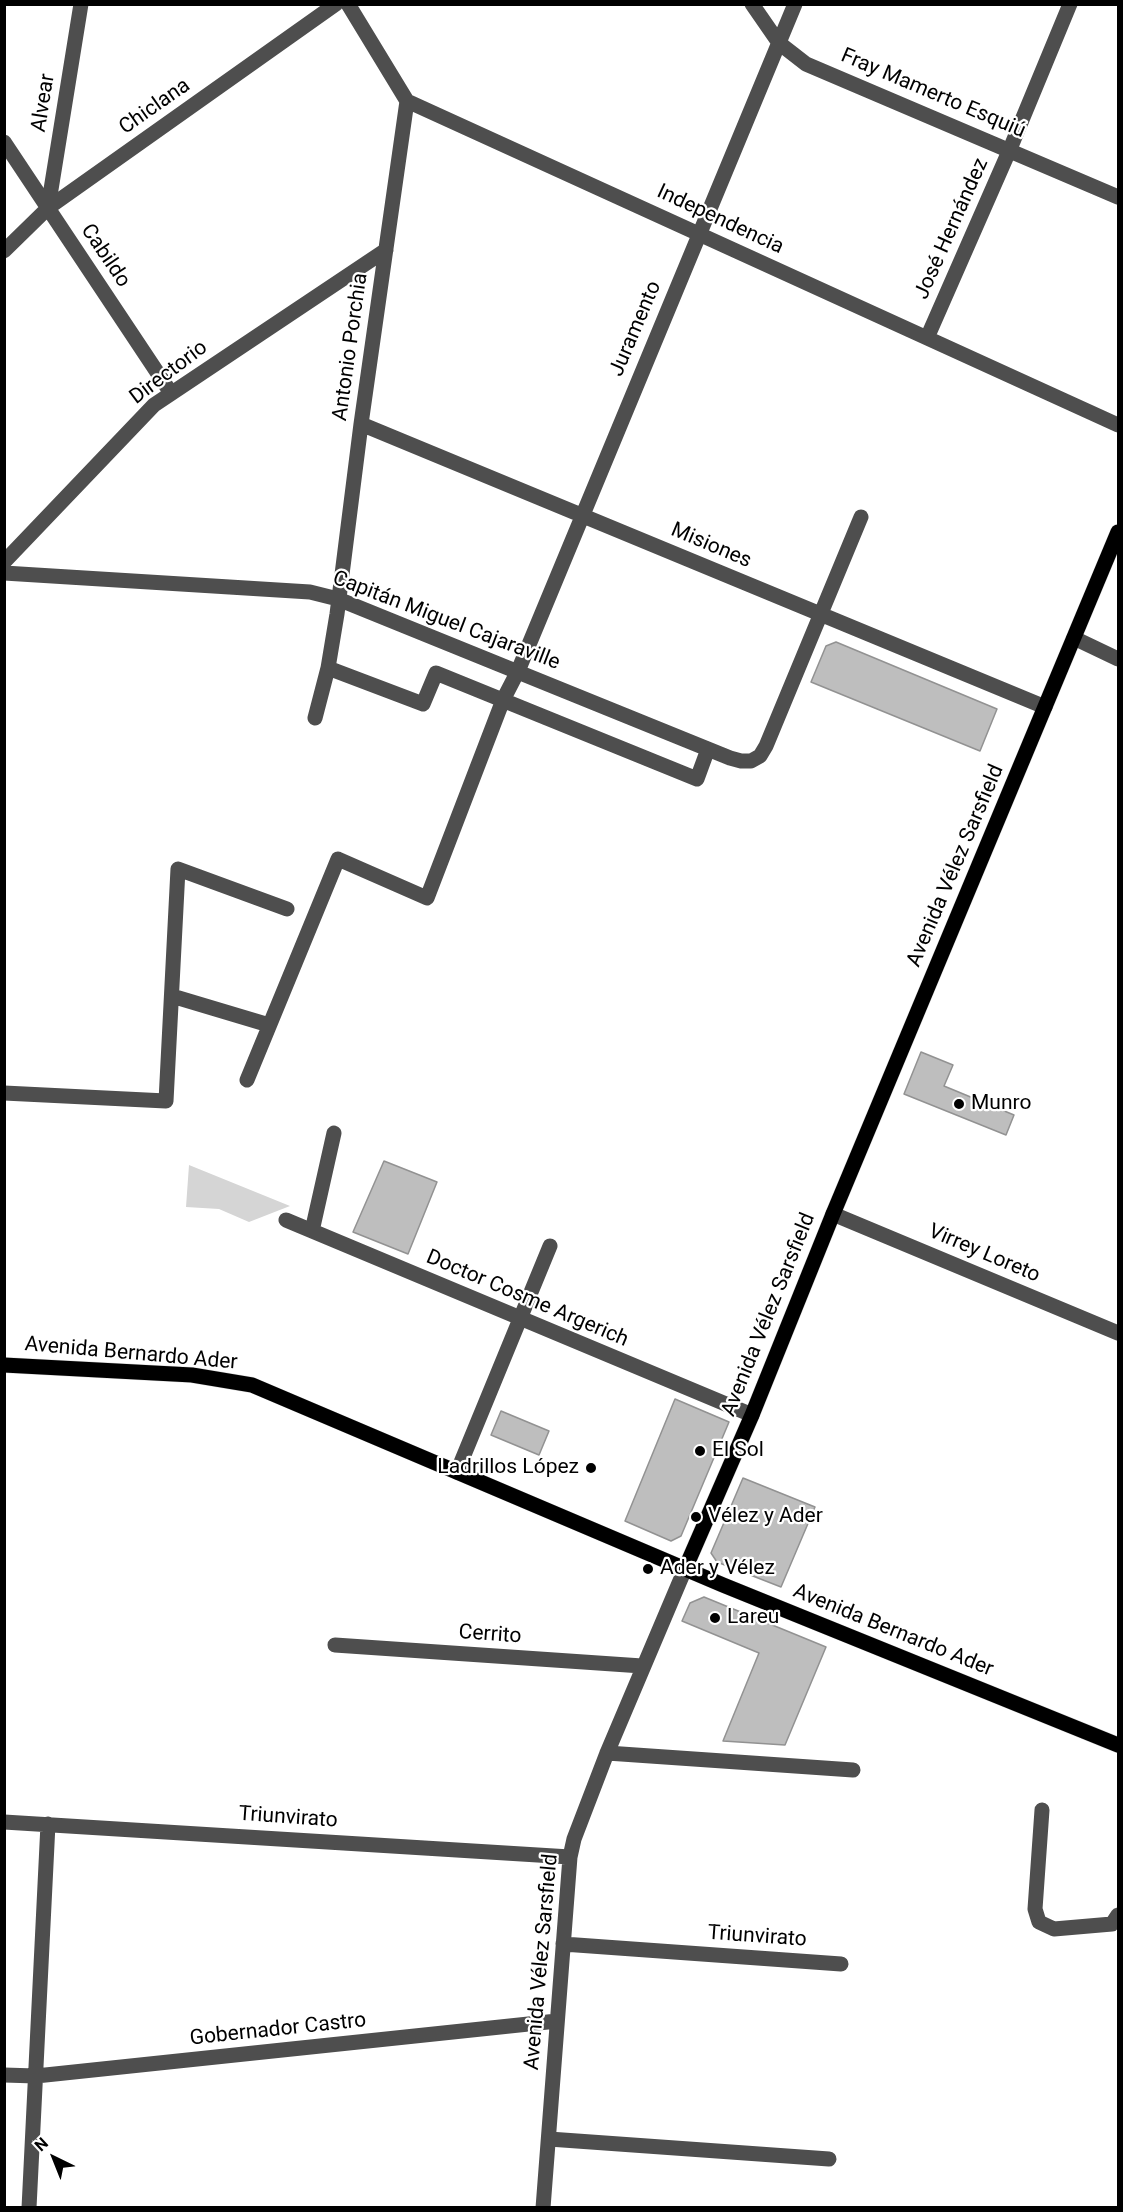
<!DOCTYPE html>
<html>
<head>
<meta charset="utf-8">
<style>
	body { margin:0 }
	#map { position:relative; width:1123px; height:2212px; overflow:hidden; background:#fff; font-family:Roboto,sans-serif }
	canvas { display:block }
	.frame { position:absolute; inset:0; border:6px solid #000; pointer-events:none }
	.north { position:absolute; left:24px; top:2128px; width:60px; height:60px; -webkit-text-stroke:4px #fff; paint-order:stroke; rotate:317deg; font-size:16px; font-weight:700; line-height:24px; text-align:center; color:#000 }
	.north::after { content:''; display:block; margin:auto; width:21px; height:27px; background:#000; clip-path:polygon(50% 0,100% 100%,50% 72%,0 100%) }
</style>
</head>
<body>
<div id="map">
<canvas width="1123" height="2212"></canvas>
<div class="frame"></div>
<div class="north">N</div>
</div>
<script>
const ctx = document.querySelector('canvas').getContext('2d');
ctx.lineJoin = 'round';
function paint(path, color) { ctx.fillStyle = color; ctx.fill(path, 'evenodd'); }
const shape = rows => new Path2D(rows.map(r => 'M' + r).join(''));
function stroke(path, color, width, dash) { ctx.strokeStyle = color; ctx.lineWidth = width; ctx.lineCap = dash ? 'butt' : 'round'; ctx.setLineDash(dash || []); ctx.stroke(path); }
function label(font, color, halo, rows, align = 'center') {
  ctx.font = font + ' Roboto,sans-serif'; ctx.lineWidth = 4.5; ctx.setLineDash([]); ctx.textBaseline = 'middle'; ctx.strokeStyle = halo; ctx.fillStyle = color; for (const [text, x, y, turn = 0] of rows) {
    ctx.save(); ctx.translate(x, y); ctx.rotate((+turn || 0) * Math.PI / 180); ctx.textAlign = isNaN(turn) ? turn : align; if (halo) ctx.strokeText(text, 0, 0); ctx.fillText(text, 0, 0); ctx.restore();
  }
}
const green = shape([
	[189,1165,290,1206,249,1222,219,1209,186,1207]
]);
const building = shape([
	[836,642,997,709,980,751,811,682,826,646,836,642],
	[921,1052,953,1065,944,1086,1014,1115,1006,1135,904,1094,921,1052],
	[384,1161,437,1182,408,1254,353,1232,384,1161],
	[675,1399,729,1422,681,1536,671,1541,625,1521,675,1399],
	[501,1411,549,1431,539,1455,491,1435,501,1411],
	[743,1478,815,1507,781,1587,717,1562,711,1553,743,1478],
	[704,1597,826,1647,785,1745,723,1741,759,1653,682,1621,690,1603,704,1597]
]);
const minor = shape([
	[348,4,407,101,1118,425],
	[752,4,779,43,806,64,1118,197],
	[4,142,171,393],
	[48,208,81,4],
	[4,251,48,208,336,4],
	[927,338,1010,149,1070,4],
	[361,424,1045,707],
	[4,562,154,405,386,250],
	[4,573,310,592,338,599,730,758,741,761,751,761,760,756,766,746,861,517],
	[1074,638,1118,659],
	[328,668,423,704,436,673,697,779,708,749],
	[315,718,328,668,337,614,361,424,407,101],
	[172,996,269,1025],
	[247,1080,338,859,427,898,503,700,518,671,795,4],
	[4,1093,166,1101,178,869,287,909],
	[833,1214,1118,1333],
	[286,1220,752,1415],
	[312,1231,334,1133],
	[457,1472,550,1246],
	[335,1645,642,1666],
	[607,1753,853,1770],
	[1042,1810,1035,1909,1039,1922,1054,1929,1112,1924,1118,1915],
	[4,1822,570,1857],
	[563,1944,841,1964],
	[4,2075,36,2076,557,2021],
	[549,2139,829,2159],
	[29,2208,48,1824],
	[543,2208,570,1857,574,1839,607,1753,685,1569]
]);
const major = shape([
	[4,1365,192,1375,252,1385,723,1585,1118,1745],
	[685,1569,752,1415,833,1214,1118,532]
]);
const markers = [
	[959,1104,6,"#000"],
	[700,1451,6,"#000"],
	[591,1468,6,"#000"],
	[696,1517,6,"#000"],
	[648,1569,6,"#000"],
	[715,1618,6,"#000"]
];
const streetNames = [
	["Fray Mamerto Esquiú",933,94,23],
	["Alvear",44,103,-81],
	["Chiclana",155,107,-35],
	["Independencia",720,220,25],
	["José Hernández",952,229,-66],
	["Cabildo",105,256,56],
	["Juramento",636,329,-67],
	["Antonio Porchia",351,347,-82],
	["Directorio",169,373,-37],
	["Misiones",711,546,23],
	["Capitán Miguel Cajaraville",446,621,21],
	["Avenida Vélez Sarsfield",956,866,-67],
	["Virrey Loreto",984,1254,23],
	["Doctor Cosme Argerich",527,1299,23],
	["Avenida Vélez Sarsfield",769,1315,-68],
	["Avenida Bernardo Ader",131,1354,5],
	["Avenida Bernardo Ader",893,1631,22],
	["Cerrito",490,1635,4],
	["Triunvirato",288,1818,4],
	["Triunvirato",757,1937,4],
	["Avenida Vélez Sarsfield",542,1962,-85],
	["Gobernador Castro",278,2030,-6]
];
const poiNames = [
	["Munro",971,1104],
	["El Sol",712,1451],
	["Ladrillos López",579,1468,"right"],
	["Vélez y Ader",708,1517],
	["Ader y Vélez",660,1569],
	["Lareu",727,1618]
];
paint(green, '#d5d5d5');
paint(building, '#bebebe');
stroke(building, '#929292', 1.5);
stroke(major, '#dbdbdb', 16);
stroke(minor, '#4e4e4e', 15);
stroke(major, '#000', 15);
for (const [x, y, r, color] of markers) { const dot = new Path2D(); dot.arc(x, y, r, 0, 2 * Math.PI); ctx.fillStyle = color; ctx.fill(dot); stroke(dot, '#fff', 2); }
label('21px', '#000', '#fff', streetNames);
label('21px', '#000', '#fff', poiNames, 'left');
</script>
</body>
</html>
